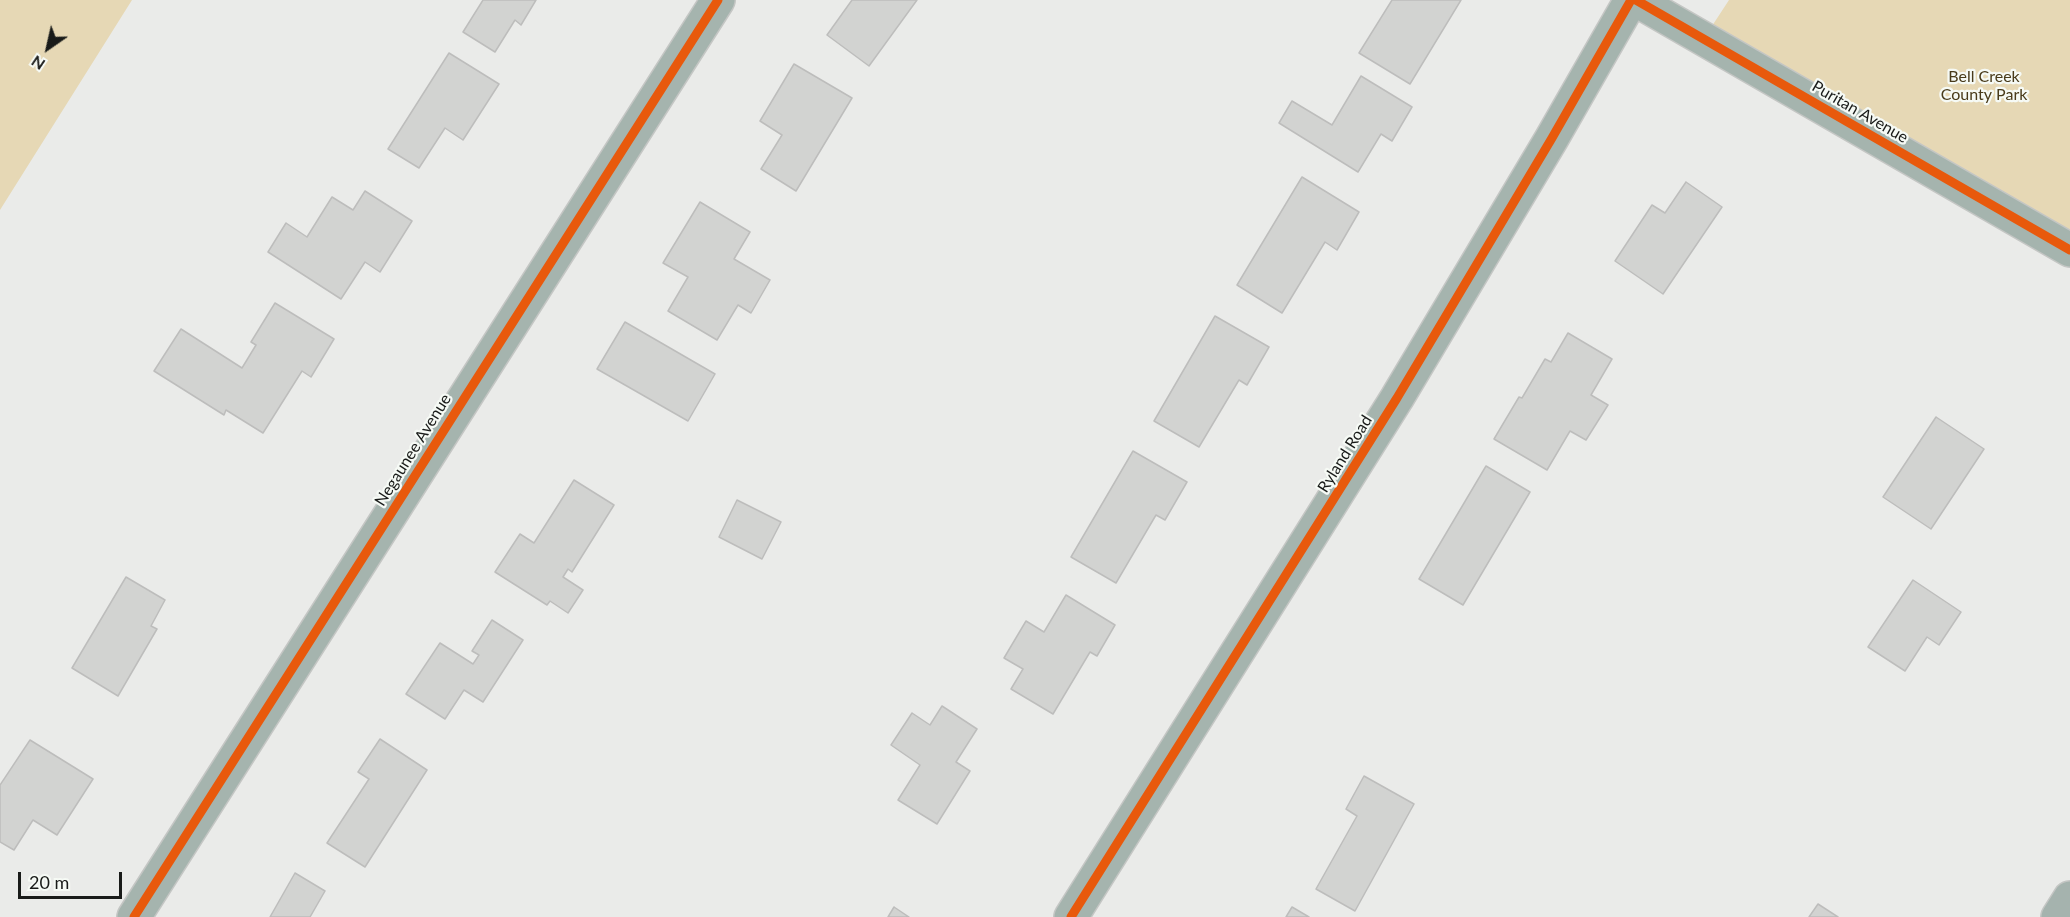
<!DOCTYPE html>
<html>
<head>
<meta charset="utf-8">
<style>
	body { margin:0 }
	#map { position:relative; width:2070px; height:917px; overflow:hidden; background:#eaebe9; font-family:Lato,sans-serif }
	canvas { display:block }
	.north { position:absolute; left:18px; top:18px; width:60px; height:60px; -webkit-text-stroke:4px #f6faf5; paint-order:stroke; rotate:214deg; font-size:16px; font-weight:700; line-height:24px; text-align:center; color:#191b19 }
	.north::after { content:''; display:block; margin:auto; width:21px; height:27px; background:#191b19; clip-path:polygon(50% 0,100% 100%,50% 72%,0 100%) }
	.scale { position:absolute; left:18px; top:872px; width:104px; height:27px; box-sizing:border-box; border:3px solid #191b19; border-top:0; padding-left:8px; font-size:18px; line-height:21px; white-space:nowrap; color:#191b19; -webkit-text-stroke:4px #f6faf5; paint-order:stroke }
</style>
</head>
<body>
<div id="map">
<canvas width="2070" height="917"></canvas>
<div class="north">N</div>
<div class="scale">20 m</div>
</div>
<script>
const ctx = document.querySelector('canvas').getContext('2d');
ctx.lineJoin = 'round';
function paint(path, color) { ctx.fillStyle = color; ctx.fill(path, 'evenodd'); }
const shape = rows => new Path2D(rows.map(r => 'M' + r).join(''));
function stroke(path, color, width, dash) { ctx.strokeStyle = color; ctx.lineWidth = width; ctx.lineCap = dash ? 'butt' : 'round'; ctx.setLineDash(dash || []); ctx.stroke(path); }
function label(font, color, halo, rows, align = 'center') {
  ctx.font = font + ' Lato,sans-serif'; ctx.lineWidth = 4.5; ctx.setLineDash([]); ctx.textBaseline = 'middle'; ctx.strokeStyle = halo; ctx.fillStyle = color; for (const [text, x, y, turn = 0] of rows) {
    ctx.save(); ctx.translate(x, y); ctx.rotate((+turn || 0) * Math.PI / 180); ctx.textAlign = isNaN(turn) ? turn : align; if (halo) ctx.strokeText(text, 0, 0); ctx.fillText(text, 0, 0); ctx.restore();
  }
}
const green = shape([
	[0,0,132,0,0,210],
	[1729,0,2070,0,2070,235,1712,26]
]);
const building = shape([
	[483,0,536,0,521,25,515,20,495,52,463,32,483,0],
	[852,0,917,0,869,66,827,35,852,0],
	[1392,0,1461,0,1410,84,1359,53,1392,0],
	[449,53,499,84,463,140,445,128,419,168,388,149,449,53],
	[794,64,852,98,796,191,761,169,782,135,760,121,794,64],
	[1361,76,1412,107,1392,141,1381,134,1358,172,1279,123,1292,101,1332,125,1361,76],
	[1302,177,1359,212,1337,250,1325,242,1282,313,1237,285,1302,177],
	[1686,182,1722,207,1663,294,1615,261,1652,205,1665,213,1686,182],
	[365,191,412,221,380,272,365,262,341,299,268,252,286,223,307,237,332,197,353,210,365,191],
	[700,202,750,232,734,259,770,280,751,313,738,305,717,340,668,311,688,277,663,263,700,202],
	[275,303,334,339,311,377,302,371,263,433,226,410,224,415,154,371,181,329,242,368,256,345,251,342,275,303],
	[1215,316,1269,347,1247,385,1239,380,1199,447,1154,421,1215,316],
	[625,322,715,374,688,421,597,369,625,322],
	[1568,333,1612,359,1591,395,1608,405,1586,440,1570,431,1547,470,1494,439,1519,397,1522,398,1545,359,1551,362,1568,333],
	[1936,417,1984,449,1931,529,1883,497,1936,417],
	[1133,451,1187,482,1165,520,1156,515,1116,583,1071,557,1133,451],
	[1486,466,1530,492,1463,605,1419,579,1486,466],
	[574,480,614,505,572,572,568,569,563,577,583,590,568,613,550,601,547,605,495,572,520,534,534,543,574,480],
	[737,500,781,522,762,559,719,537,737,500],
	[126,577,165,600,151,626,157,629,118,696,72,668,126,577],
	[1913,580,1961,612,1939,645,1927,637,1905,671,1868,647,1913,580],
	[1066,595,1115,625,1097,656,1090,652,1053,714,1011,689,1023,669,1004,658,1026,621,1044,632,1066,595],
	[492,620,523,640,483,702,464,690,445,719,406,694,440,643,473,664,479,655,472,651,492,620],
	[942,706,977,729,956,762,970,771,937,824,898,800,920,765,891,745,912,713,930,725,942,706],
	[380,739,427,770,365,867,327,843,369,779,358,772,380,739],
	[30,740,93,779,57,835,33,820,14,850,0,842,0,785,30,740],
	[1364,776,1414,804,1355,911,1316,889,1357,816,1346,809,1364,776],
	[295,873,325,891,310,917,270,917,295,873],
	[1818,904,1838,917,1809,917,1818,904],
	[894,907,909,917,888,917,894,907],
	[1292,907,1309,917,1286,917,1292,907]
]);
const minor = shape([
	[1636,0,2070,250],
	[134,917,718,0],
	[1071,917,1397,398,1552,138,1631,0]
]);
const secondary = shape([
	[2058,917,2070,898]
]);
const cycleway = shape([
	[1636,0,2070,250],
	[134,917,718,0],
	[1071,917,1397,398,1552,138,1631,0]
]);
const parkNames = [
	["Bell Creek",1984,77],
	["County Park",1984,95]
];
const streetNames = [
	["Puritan Avenue",1860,112,30],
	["Negaunee Avenue",413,450,-58],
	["Ryland Road",1345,454,-58]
];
paint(green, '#e6d8b5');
paint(building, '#d2d3d1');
stroke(building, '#bdbdbc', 1.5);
stroke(minor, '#c4c6c4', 36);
stroke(secondary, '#c4c6c4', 36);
stroke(minor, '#a5b4ae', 33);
stroke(secondary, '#a5b3ae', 33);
stroke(cycleway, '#e8590c', 9);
label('16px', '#493b1a', '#f6faf5', parkNames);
label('16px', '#191b19', '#f6faf5', streetNames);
</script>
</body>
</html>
